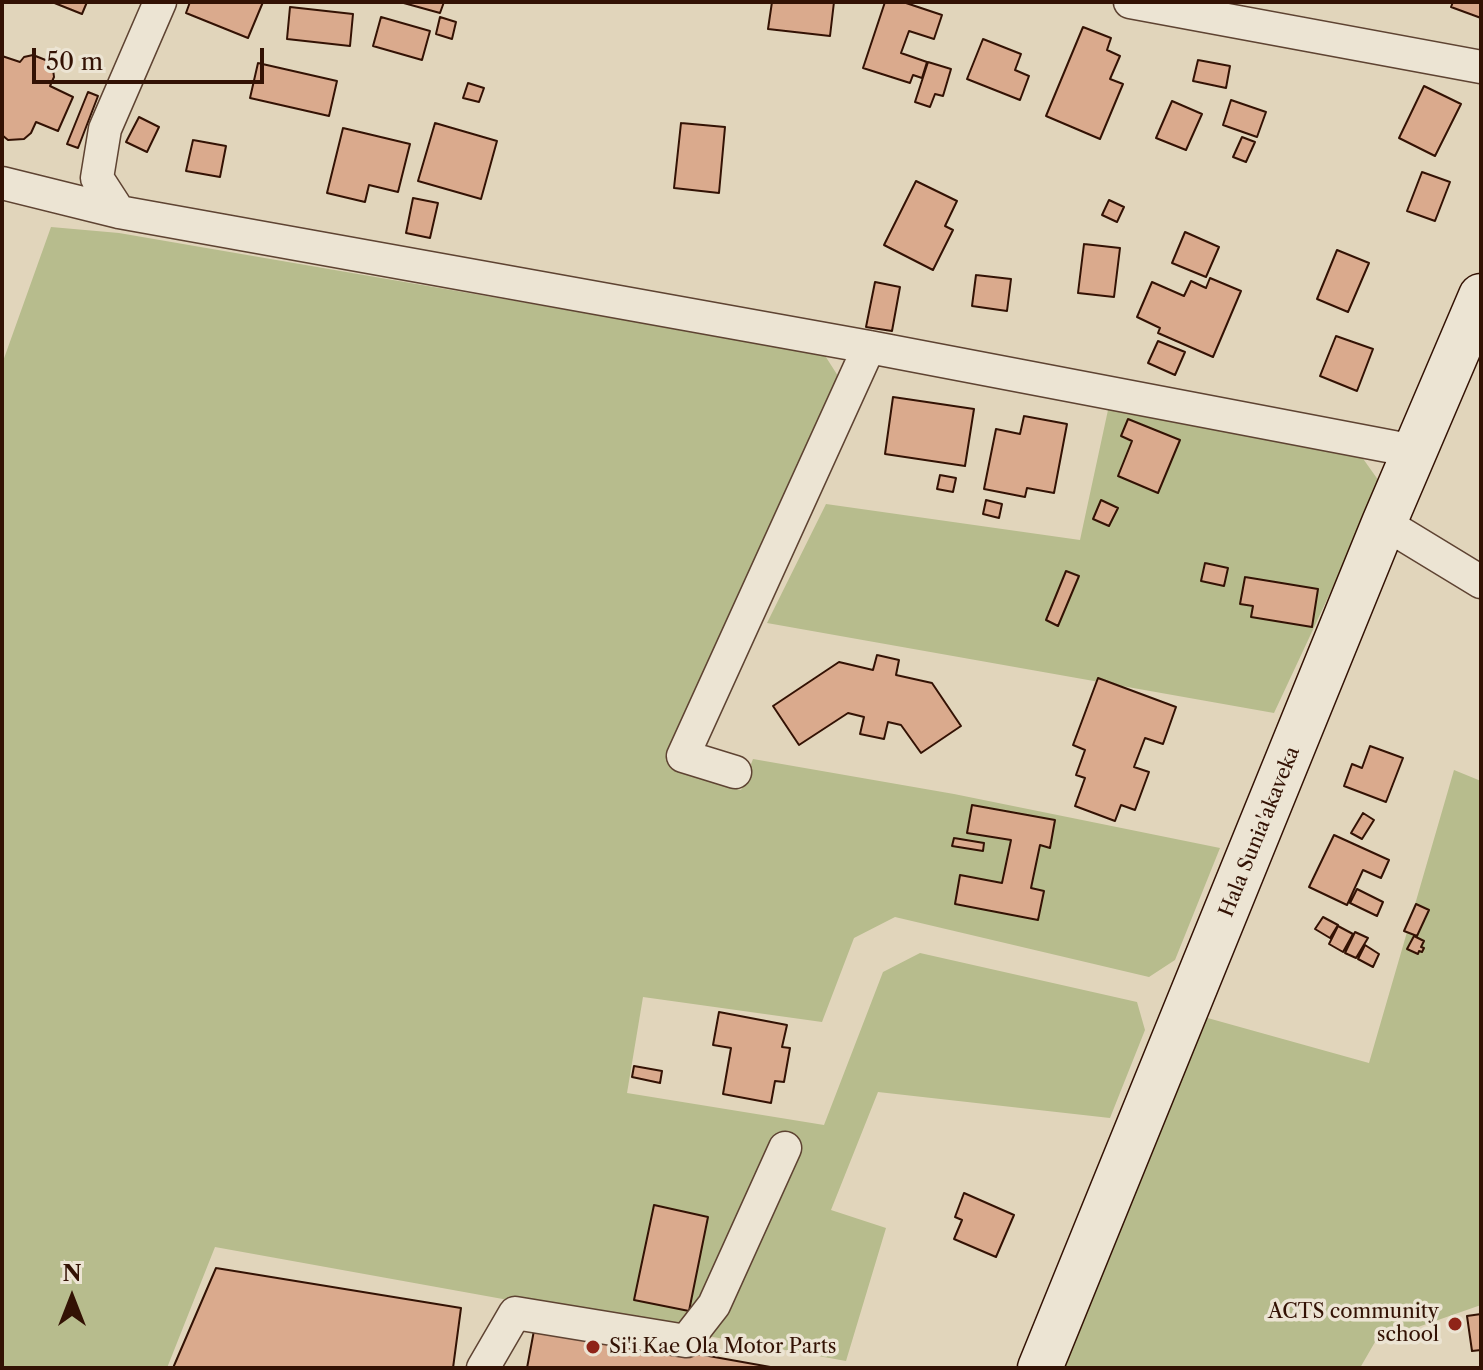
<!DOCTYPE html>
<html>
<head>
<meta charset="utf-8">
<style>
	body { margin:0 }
	#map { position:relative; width:1483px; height:1370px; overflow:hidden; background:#e1d5bb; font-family:"Libre Caslon Text",serif }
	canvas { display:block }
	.frame { position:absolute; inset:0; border:4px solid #331204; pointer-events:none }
	.north { position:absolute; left:32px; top:1258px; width:80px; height:80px; -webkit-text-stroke:6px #ece4d3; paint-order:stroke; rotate:0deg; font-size:22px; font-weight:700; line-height:32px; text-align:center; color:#331204 }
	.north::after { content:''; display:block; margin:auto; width:28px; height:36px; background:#331204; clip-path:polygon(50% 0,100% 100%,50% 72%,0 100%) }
	.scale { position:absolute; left:32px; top:48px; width:232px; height:36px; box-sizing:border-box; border:4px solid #331204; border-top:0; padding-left:10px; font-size:24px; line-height:28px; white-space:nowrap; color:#331204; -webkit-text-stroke:6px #ece4d3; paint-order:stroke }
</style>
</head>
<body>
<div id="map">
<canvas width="1483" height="1370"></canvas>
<div class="frame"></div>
<div class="north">N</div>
<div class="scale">50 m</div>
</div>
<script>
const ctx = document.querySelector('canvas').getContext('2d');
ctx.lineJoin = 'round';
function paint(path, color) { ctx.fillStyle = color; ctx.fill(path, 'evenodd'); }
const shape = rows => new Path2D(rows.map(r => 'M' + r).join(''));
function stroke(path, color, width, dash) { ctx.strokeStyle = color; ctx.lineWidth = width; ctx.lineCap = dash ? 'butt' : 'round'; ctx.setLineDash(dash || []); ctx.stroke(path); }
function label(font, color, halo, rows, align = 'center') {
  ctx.font = font + ' "Libre Caslon Text",serif'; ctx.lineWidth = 7; ctx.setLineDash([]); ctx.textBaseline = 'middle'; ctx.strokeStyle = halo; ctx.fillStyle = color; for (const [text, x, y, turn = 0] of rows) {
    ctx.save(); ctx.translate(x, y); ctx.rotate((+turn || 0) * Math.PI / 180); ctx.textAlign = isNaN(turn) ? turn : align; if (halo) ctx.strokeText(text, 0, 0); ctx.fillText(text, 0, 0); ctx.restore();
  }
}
const green = shape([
	[51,227,119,233,824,354,838,376,676,736,693,776,741,790,753,759,954,794,1220,848,1175,960,1149,977,895,917,854,938,822,1022,643,997,627,1093,824,1125,883,972,920,953,1137,1002,1145,1030,1110,1118,878,1092,831,1210,886,1228,846,1361,215,1247,167,1368,2,1368,2,364],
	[1108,410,1359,453,1381,484,1274,713,767,623,826,504,1080,540],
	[1454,770,1481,781,1481,1305,1375,1342,1360,1368,1064,1368,1204,1017,1369,1063]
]);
const building = shape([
	[52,2,87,2,82,14,52,2],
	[190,2,263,2,248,38,186,13,190,2],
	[400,2,444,2,440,13,400,2],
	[772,2,834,2,830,36,768,29,772,2],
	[885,2,903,2,942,15,934,39,909,31,901,53,927,62,922,78,913,75,910,83,863,68,885,2],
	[1453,2,1481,2,1481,18,1451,7,1453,2],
	[290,7,353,14,350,46,287,39,290,7],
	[381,17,430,31,422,60,373,46,381,17],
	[440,17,456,22,452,39,436,34,440,17],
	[1083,27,1111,38,1107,50,1120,56,1110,79,1123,84,1100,139,1046,116,1083,27],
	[983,39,1021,54,1015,70,1029,76,1020,100,967,79,983,39],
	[33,55,48,61,53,69,54,77,50,86,73,97,58,131,36,122,31,133,24,139,8,140,2,135,2,56,20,62,24,57,33,55],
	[1198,60,1230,66,1226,88,1193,81,1198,60],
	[928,62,951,69,943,96,935,94,930,107,915,102,928,62],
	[258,63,337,81,329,116,250,98,258,63],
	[468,83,484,88,479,102,463,98,468,83],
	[1424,86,1461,104,1435,156,1399,138,1424,86],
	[88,92,98,96,78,148,67,144,88,92],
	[1231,100,1266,112,1257,137,1223,125,1231,100],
	[1172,101,1202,114,1186,150,1156,138,1172,101],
	[139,117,159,127,147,152,126,142,139,117],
	[435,123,497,141,481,199,418,181,435,123],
	[681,123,725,127,719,193,674,188,681,123],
	[343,128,410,144,398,192,369,185,365,202,327,193,343,128],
	[1242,137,1255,142,1246,162,1233,157,1242,137],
	[193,140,226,146,220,177,186,171,193,140],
	[1422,172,1450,182,1435,221,1407,211,1422,172],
	[916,181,957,201,945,226,953,230,933,270,884,245,916,181],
	[413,198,438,203,430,238,406,233,413,198],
	[1109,200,1124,207,1117,222,1102,215,1109,200],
	[1185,232,1219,247,1206,277,1172,263,1185,232],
	[1084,244,1120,248,1114,297,1078,293,1084,244],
	[1337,250,1369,263,1348,312,1317,299,1337,250],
	[976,275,1011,279,1007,311,972,306,976,275],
	[1210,278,1241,291,1213,357,1158,333,1160,328,1137,317,1152,282,1184,296,1191,281,1206,288,1210,278],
	[875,282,900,287,892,331,866,327,875,282],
	[1336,336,1373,349,1357,391,1320,376,1336,336],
	[1158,341,1185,352,1175,375,1148,363,1158,341],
	[893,397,974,409,965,466,885,454,893,397],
	[1024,416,1067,424,1054,493,1027,488,1025,497,984,489,996,429,1020,434,1024,416],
	[1128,419,1180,440,1158,493,1118,476,1132,441,1121,436,1128,419],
	[940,475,956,478,953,492,937,489,940,475],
	[986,500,1002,504,999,518,983,514,986,500],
	[1101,500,1118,508,1109,526,1093,519,1101,500],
	[1205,563,1228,568,1224,586,1201,581,1205,563],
	[1066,571,1079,576,1058,626,1046,620,1066,571],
	[1245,577,1318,589,1312,627,1251,617,1253,606,1240,604,1245,577],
	[877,655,899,660,896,675,932,683,961,726,921,753,901,725,888,722,884,739,860,734,864,717,848,713,799,745,773,706,839,662,873,670,877,655],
	[1098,678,1176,707,1163,744,1145,738,1134,767,1149,772,1135,810,1121,805,1115,821,1075,806,1085,778,1076,775,1085,750,1073,745,1098,678],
	[1370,746,1403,758,1386,802,1344,786,1352,764,1362,768,1370,746],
	[972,805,1055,820,1050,848,1040,845,1031,888,1044,891,1038,920,955,904,960,875,1002,883,1011,840,967,833,972,805],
	[1363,813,1374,820,1362,839,1351,833,1363,813],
	[1334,835,1389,860,1381,878,1363,870,1347,905,1309,887,1334,835],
	[954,838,984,843,983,851,952,846,954,838],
	[1357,889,1383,902,1377,916,1350,903,1357,889],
	[1416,904,1429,910,1417,936,1404,931,1416,904],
	[1323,917,1338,925,1330,938,1315,929,1323,917],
	[1338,926,1353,934,1343,952,1329,944,1338,926],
	[1355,932,1368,938,1356,958,1345,953,1355,932],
	[1414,936,1424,941,1421,947,1424,948,1422,952,1419,951,1418,954,1407,949,1414,936],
	[1365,945,1379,954,1373,967,1358,959,1365,945],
	[719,1012,787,1025,782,1047,790,1048,784,1082,775,1081,771,1103,723,1094,731,1048,713,1045,719,1012],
	[634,1066,662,1071,660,1083,632,1077,634,1066],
	[964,1193,1014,1215,996,1257,954,1239,962,1220,955,1217,964,1193],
	[654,1205,708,1217,689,1311,634,1300,654,1205],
	[216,1268,461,1308,453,1368,173,1368,216,1268],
	[1481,1314,1481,1350,1472,1351,1467,1316,1481,1314],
	[535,1325,776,1368,527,1368,535,1325]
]);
const street = shape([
	[1130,2,1481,67],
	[2,183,119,212,869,347,1414,451],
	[119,212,97,178,105,129,160,2],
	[1384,523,1481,582],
	[735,772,683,756,869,347],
	[483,1368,515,1313,686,1341,714,1305,785,1148]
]);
const secondary = shape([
	[1040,1368,1384,523,1481,296]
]);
const markers = [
	[1455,1324,8,"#8f2418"],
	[593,1347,8,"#8f2418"]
];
const streetNames = [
	["Hala Sunia'akaveka",1260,832,-68]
];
const poiNames = [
	["ACTS community",1439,1312],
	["school",1439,1335],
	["Si'i Kae Ola Motor Parts",609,1347,"left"]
];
paint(green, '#b7bc8d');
paint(building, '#daaa8d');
stroke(building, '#331204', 2);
stroke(street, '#5e4332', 35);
stroke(secondary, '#331204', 47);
stroke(street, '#ece4d3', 32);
stroke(secondary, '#ece4d3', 44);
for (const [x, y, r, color] of markers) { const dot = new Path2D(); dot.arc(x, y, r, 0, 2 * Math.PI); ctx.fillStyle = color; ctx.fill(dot); stroke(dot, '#ece4d3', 3); }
label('20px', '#331204', '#ece4d3', streetNames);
label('20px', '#331204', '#ece4d3', poiNames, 'right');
</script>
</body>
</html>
